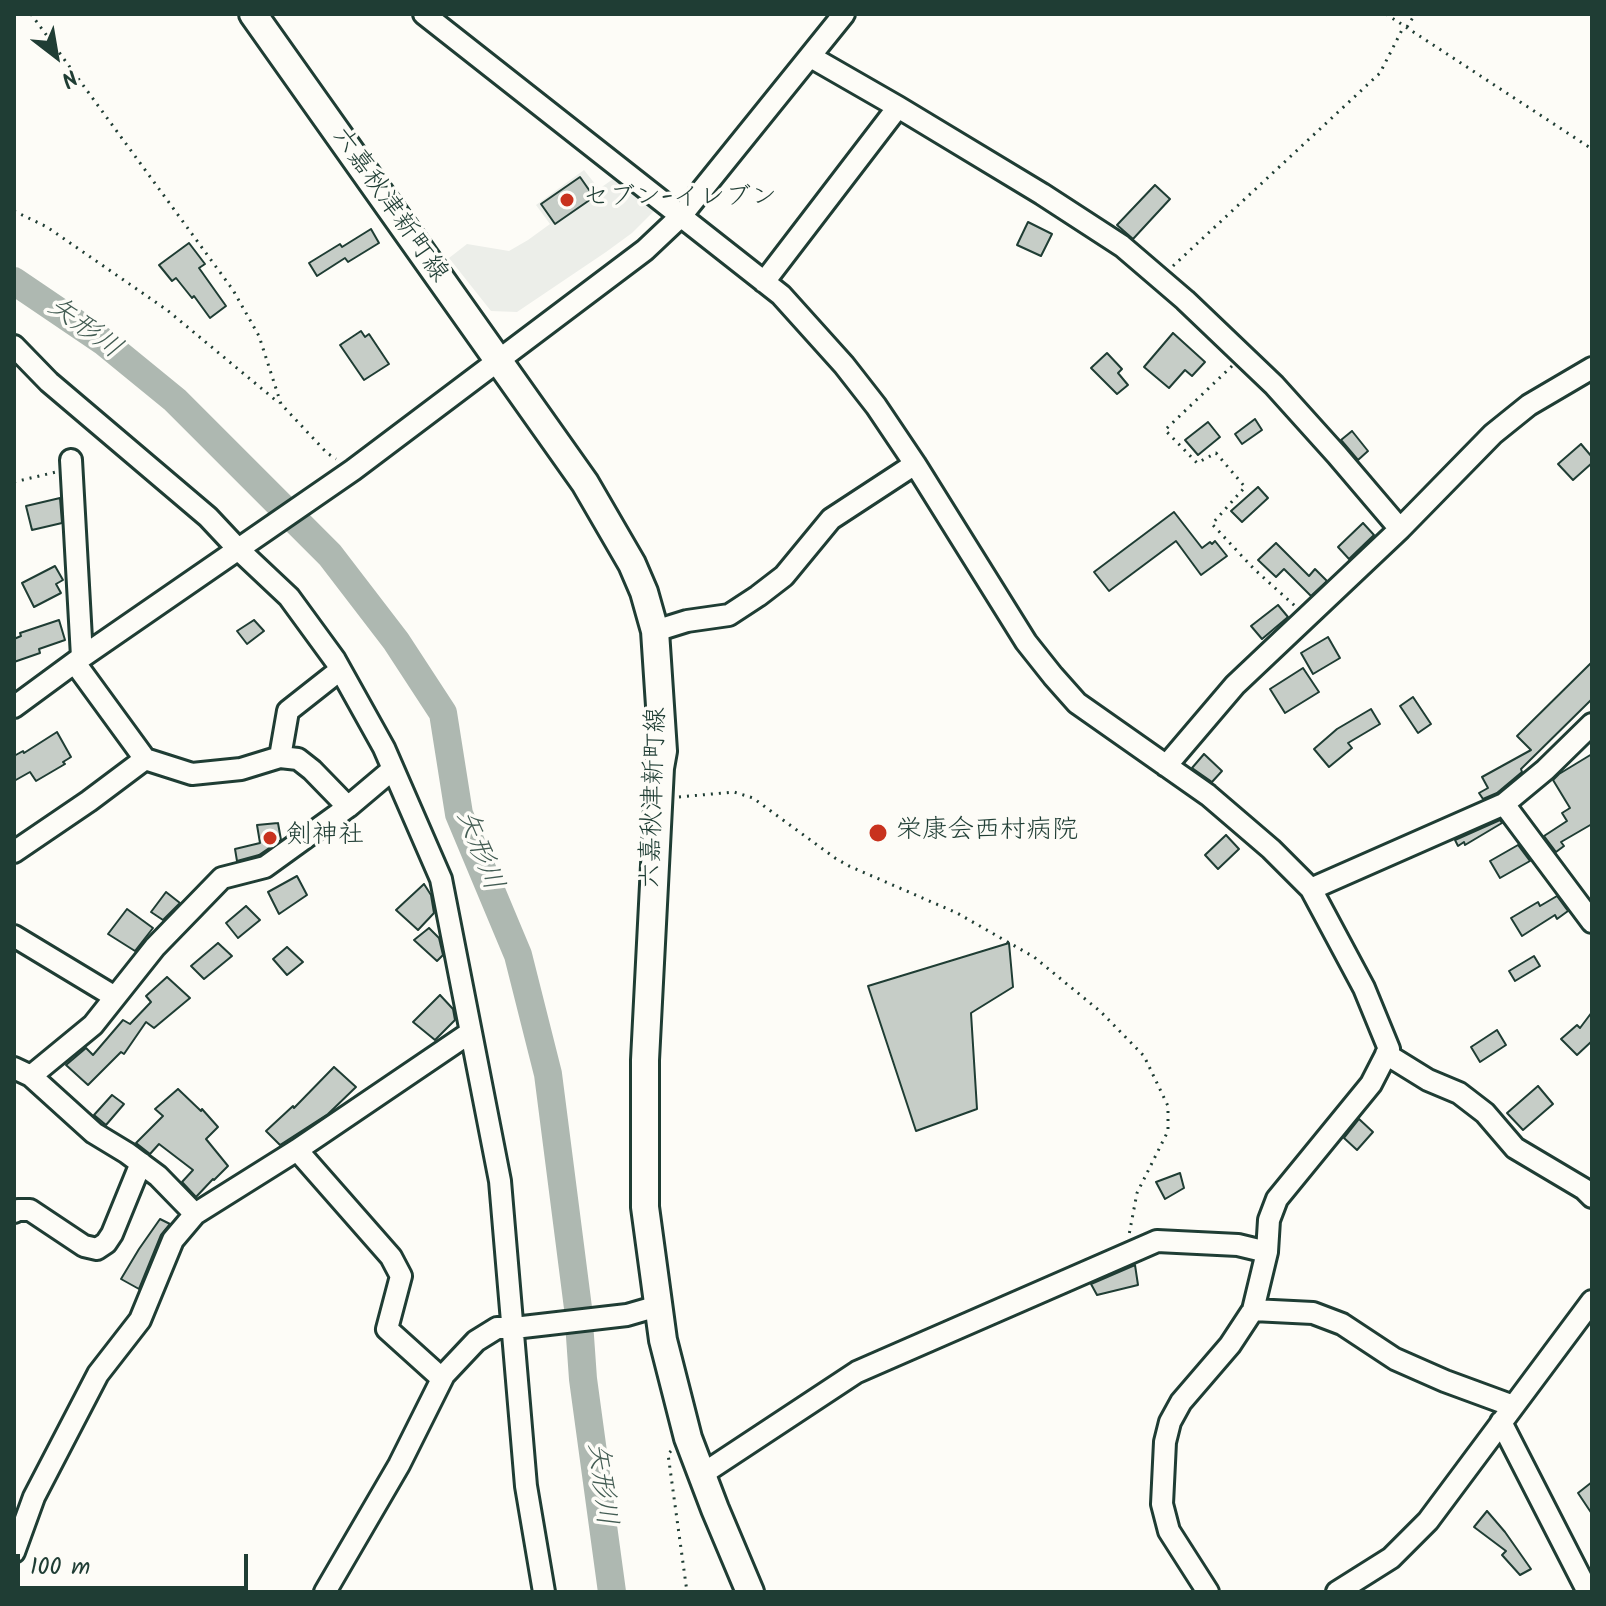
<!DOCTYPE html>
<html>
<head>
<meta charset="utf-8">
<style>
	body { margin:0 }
	#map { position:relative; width:1606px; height:1606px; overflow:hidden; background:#fdfcf7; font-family:Kalam,sans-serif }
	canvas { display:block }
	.frame { position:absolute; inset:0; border:16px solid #1f3d34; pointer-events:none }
	.north { position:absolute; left:16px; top:16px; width:80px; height:80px; -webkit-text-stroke:6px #fdfcf7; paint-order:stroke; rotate:149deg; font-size:22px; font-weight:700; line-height:32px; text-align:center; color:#1f3d34 }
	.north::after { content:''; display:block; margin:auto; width:28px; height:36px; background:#1f3d34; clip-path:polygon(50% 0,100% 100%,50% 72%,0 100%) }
	.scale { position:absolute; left:16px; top:1554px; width:232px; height:36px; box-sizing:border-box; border:4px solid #1f3d34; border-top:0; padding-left:10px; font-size:24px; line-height:28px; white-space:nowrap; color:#1f3d34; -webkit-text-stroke:6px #fdfcf7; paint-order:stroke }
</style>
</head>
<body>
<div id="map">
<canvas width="1606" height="1606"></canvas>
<div class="frame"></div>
<div class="north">N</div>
<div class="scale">100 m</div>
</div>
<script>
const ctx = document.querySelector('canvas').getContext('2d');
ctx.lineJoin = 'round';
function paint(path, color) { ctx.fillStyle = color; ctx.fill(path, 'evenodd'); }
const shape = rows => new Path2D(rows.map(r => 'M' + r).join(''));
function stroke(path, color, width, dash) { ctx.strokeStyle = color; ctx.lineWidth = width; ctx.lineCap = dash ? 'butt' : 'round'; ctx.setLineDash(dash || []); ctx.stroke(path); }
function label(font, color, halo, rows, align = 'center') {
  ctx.font = font + ' Kalam,"Klee One",sans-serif'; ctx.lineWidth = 7; ctx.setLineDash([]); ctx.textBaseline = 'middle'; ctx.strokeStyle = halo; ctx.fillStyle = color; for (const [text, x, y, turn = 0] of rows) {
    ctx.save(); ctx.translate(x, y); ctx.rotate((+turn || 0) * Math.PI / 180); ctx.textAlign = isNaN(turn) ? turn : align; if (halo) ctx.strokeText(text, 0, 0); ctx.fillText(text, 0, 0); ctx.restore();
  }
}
const built = shape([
	[584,170,599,189,613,179,654,211,632,233,606,252,517,312,491,311,449,258,467,244,509,251,528,240,550,224,536,205]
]);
const river = shape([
	[14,281,104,342,175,400,330,555,396,641,443,713,459,814,518,955,548,1074,578,1308,583,1379,612,1592]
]);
const building = shape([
	[580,177,594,197,555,224,541,204,580,177],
	[1155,185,1170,199,1133,239,1117,225,1155,185],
	[1028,222,1052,234,1041,256,1017,245,1028,222],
	[371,229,379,243,348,262,345,258,317,276,309,263,340,244,342,247,371,229],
	[189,243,205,264,199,268,226,306,210,318,194,296,192,298,176,278,172,281,159,265,189,243],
	[361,331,365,337,369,334,389,364,364,380,340,345,361,331],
	[1173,333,1205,362,1192,376,1185,370,1169,388,1144,367,1173,333],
	[1107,353,1122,369,1118,373,1128,385,1117,394,1091,368,1107,353],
	[1255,419,1262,430,1242,444,1235,434,1255,419],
	[1208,422,1220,437,1198,455,1185,440,1208,422],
	[1352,431,1368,451,1358,460,1341,440,1352,431],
	[1581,444,1592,457,1592,463,1573,480,1558,464,1581,444],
	[1258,487,1268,498,1242,522,1231,511,1258,487],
	[60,498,62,523,32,530,26,506,60,498],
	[1174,512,1202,548,1210,542,1212,544,1215,541,1227,556,1201,575,1176,541,1109,591,1094,572,1174,512],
	[1363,523,1374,535,1349,559,1338,547,1363,523],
	[1276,543,1309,576,1315,569,1327,581,1311,596,1284,569,1276,577,1258,560,1276,543],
	[55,566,63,580,56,584,61,593,34,607,22,583,55,566],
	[1278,605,1288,617,1262,639,1251,626,1278,605],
	[59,620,65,640,39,649,40,653,14,662,14,639,21,636,20,633,59,620],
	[254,620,264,631,247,644,237,631,254,620],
	[1328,637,1340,658,1313,674,1301,653,1328,637],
	[1592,662,1592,699,1521,769,1522,772,1497,793,1483,799,1479,793,1488,788,1482,777,1531,750,1517,736,1592,662],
	[1303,668,1319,692,1285,713,1270,689,1303,668],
	[1413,697,1431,724,1418,733,1400,706,1413,697],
	[1371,709,1380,724,1348,743,1352,748,1329,767,1314,749,1337,729,1371,709],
	[57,732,71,757,63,762,65,764,36,781,30,772,14,781,14,756,23,751,24,753,57,732],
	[1204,754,1222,771,1212,782,1192,768,1204,754],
	[1592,754,1592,824,1561,842,1564,846,1556,852,1544,836,1567,821,1562,813,1570,808,1553,780,1559,774,1592,754],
	[1500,820,1502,823,1465,845,1464,842,1458,846,1455,840,1500,820],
	[278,823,281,840,259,855,237,861,235,849,260,843,257,825,278,823],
	[1226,835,1239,849,1218,869,1205,855,1226,835],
	[1518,845,1530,861,1500,878,1490,861,1518,845],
	[297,876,307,895,279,914,268,892,297,876],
	[424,884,431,895,434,913,418,930,396,910,424,884],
	[166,892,180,903,163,920,151,912,166,892],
	[1557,896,1568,911,1557,919,1555,915,1522,936,1511,918,1538,902,1540,906,1557,896],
	[246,906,260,920,238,938,226,923,246,906],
	[127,909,153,928,135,951,108,934,127,909],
	[429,928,439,938,443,955,437,961,414,940,429,928],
	[218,943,232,956,204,979,191,966,218,943],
	[1009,943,1013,987,971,1013,977,1109,916,1131,868,986,1009,943],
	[287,947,303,962,287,975,273,959,287,947],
	[1534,956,1540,966,1515,981,1509,971,1534,956],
	[167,977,190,998,154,1028,146,1022,124,1054,121,1052,88,1085,66,1065,86,1048,93,1055,123,1020,130,1024,151,1002,146,996,167,977],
	[440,995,453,1009,455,1020,435,1040,413,1022,440,995],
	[1592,1012,1592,1041,1577,1055,1561,1039,1577,1025,1580,1028,1592,1012],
	[1497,1030,1506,1045,1480,1062,1471,1047,1497,1030],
	[334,1067,356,1087,328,1114,280,1145,266,1131,293,1106,294,1108,334,1067],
	[1538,1086,1553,1104,1523,1130,1507,1113,1538,1086],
	[178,1089,201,1111,202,1109,218,1127,206,1139,228,1166,214,1180,213,1179,196,1197,182,1182,193,1170,159,1144,150,1154,136,1143,163,1116,155,1109,178,1089],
	[112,1095,124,1104,106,1125,94,1115,112,1095],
	[1359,1119,1373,1132,1357,1150,1344,1138,1359,1119],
	[1180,1173,1184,1188,1165,1199,1156,1182,1180,1173],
	[160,1219,170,1224,161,1235,139,1289,121,1279,139,1249,160,1219],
	[1135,1265,1138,1285,1097,1295,1091,1284,1135,1265],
	[1592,1482,1592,1514,1578,1493,1592,1482],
	[1487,1511,1505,1532,1531,1569,1520,1575,1502,1555,1506,1551,1474,1527,1487,1511]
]);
const path = shape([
	[31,14,233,290,259,336,281,404,327,453,336,459],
	[1386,14,1592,149],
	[1407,27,1415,14],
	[14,211,47,227,167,310,279,403],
	[1173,266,1380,73,1404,26],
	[1232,366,1165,430,1197,463,1216,453,1245,487,1212,524,1254,569,1295,606],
	[14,482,56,472],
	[679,797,734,792,753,798,835,858,849,866,957,913,1034,957,1101,1012,1144,1056,1168,1106,1168,1131,1137,1193,1129,1235],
	[671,1451,668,1454,687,1592]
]);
const minor = shape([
	[424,14,781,295,844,365,876,406,915,464,1026,642,1053,676,1077,703,1208,795,1271,849,1311,889,1364,988,1389,1049,1371,1084,1277,1199,1269,1220,1267,1252,1253,1310,1230,1345,1181,1402,1170,1422,1165,1442,1162,1504,1169,1531,1208,1592],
	[811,57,898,107,1042,194,1122,246,1185,300,1274,385,1337,455,1400,529],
	[764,282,898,107],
	[14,346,49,382,208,517,238,549,289,597,335,660,384,748,441,879,500,1181,526,1486,544,1592],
	[71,460,82,657],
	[655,631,687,621,729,615,758,596,784,576,831,519,915,464],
	[75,663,145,759],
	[14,707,82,657,353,470,645,250,681,216,844,14],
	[280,757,288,711,340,670],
	[1166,766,1235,685,1400,529,1493,434,1529,405,1592,368],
	[1504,804,1592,922],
	[14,852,89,801,145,759,192,774,241,769,280,757,298,759,312,770,348,807],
	[1311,889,1504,804,1545,770,1592,724],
	[14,936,115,997],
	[1386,1054,1428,1080,1459,1093,1485,1113,1515,1148,1584,1189,1592,1197],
	[14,1068,31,1076,94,1133,127,1153,158,1176,195,1214],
	[31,1076,93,1025,155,947,222,878,265,867,348,807,393,769],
	[297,1150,391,1257,401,1276,387,1329,438,1375,444,1375],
	[14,1212,18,1210,30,1210,84,1246,97,1249,106,1243,112,1234,141,1163],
	[1253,1310,1313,1313,1342,1324,1395,1359,1445,1381,1513,1406],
	[1501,1422,1588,1592],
	[701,1475,857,1372,1157,1241,1238,1245,1267,1252],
	[14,1552,34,1497,98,1374,140,1320,173,1240,195,1214,297,1150,471,1032],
	[325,1592,399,1465,444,1375,476,1341,497,1328,514,1328,627,1315,658,1306],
	[1337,1592,1391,1558,1428,1521,1592,1301]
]);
const major = shape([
	[253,14,585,483,632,564,644,592,655,631,663,751,660,768,645,1060,645,1207,663,1340,688,1438,715,1509,750,1592]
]);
const markers = [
	[567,200,8,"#c8321e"],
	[878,833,10,"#c8321e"],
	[270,838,8,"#c8321e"]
];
const poiNames = [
	["セブン-イレブン",583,200],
	["栄康会西村病院",896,833],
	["剣神社",286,838]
];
const streetNames = [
	["六嘉秋津新町線",388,206,55],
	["六嘉秋津新町線",656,798,-88]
];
const waterNames = [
	["矢形川",83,330,36],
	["矢形川",477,851,69],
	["矢形川",599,1484,83]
];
paint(built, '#eceee9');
stroke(river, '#aeb8b1', 28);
paint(building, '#c6cdc7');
stroke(building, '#1f3d34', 2);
stroke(minor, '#1f3d34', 26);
stroke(major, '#1f3d34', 32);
stroke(path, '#1f3d34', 3, [2, 6]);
stroke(minor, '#fdfcf7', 20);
stroke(major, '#fdfcf7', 26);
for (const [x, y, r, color] of markers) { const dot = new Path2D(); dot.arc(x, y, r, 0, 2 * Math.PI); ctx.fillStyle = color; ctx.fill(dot); stroke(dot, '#fdfcf7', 3); }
label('26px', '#1f3d34', '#fdfcf7', poiNames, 'left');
label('26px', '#1f3d34', '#fdfcf7', streetNames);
label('italic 28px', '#435c53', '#fdfcf7', waterNames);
</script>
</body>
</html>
